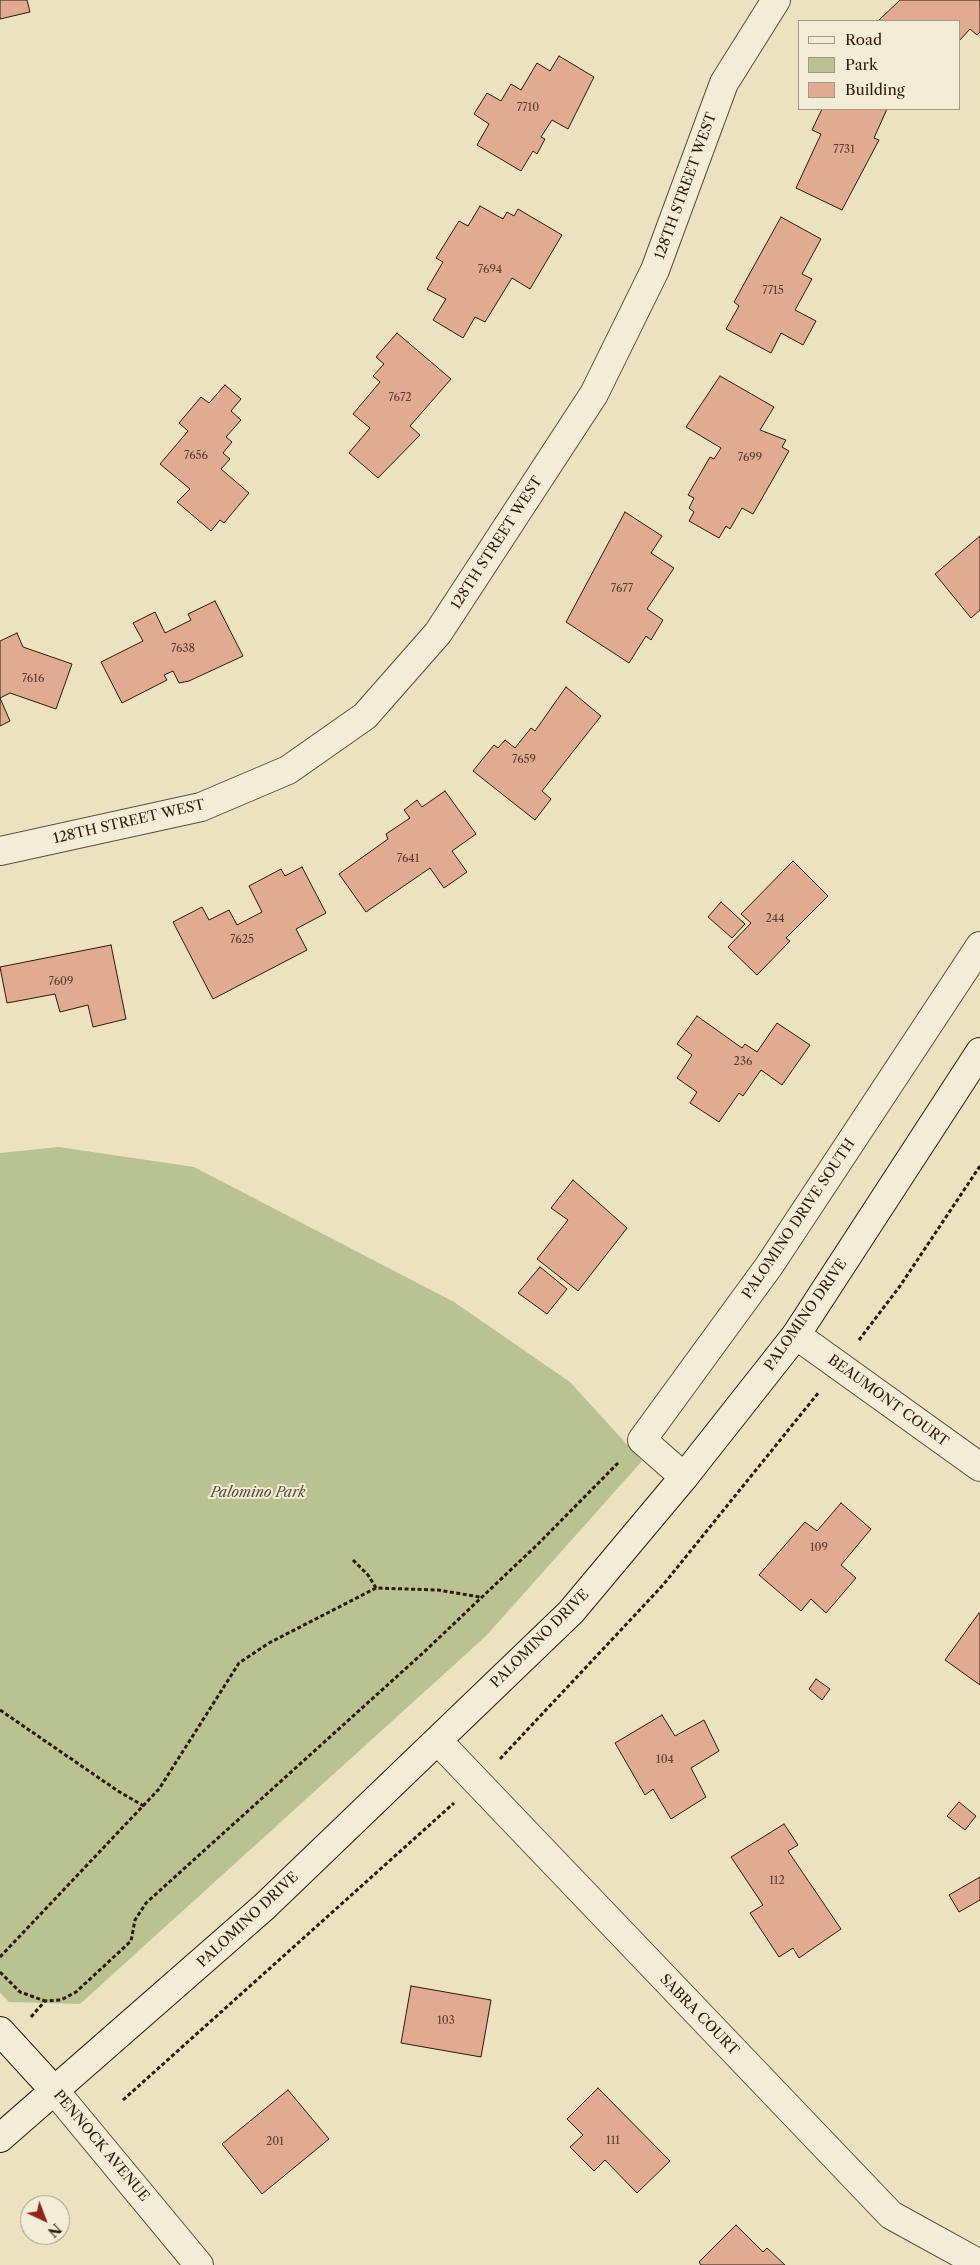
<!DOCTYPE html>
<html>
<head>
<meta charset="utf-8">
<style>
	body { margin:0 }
	#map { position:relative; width:980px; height:2265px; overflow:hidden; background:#ece2c0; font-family:"Libre Caslon Text",serif }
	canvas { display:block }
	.legend { position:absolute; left:798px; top:20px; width:162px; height:90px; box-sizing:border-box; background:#f3ecd6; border:1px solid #a59884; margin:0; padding:6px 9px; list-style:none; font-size:15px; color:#2f1a09 }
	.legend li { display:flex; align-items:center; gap:10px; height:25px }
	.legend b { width:25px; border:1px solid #a59884 }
	.north { position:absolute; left:20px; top:2195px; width:50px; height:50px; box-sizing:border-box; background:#f3ecd6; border:1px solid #a59884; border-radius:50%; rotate:137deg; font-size:14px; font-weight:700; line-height:20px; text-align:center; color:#2f1a09 }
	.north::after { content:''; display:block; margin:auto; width:18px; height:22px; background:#8f2418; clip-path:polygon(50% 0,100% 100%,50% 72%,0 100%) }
</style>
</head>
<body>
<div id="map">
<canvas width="980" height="2265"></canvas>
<ul class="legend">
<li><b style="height:6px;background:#f3ecd6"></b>Road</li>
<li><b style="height:14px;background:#b9c391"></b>Park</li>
<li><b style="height:14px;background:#e0ab91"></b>Building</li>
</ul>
<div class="north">N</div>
</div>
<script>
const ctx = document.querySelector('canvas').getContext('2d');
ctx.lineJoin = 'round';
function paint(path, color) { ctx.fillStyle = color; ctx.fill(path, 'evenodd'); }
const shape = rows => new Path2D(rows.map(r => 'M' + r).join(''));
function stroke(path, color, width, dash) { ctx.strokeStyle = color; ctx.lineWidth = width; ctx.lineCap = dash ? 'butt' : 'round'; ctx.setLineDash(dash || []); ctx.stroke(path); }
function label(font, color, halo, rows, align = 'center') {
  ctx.font = font + ' "Libre Caslon Text",serif'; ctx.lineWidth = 4; ctx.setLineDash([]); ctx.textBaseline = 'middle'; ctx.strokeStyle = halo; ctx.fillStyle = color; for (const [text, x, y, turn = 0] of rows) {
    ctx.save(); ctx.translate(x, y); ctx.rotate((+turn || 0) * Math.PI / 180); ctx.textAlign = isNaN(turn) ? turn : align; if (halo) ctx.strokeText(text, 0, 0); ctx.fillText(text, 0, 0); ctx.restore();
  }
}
const green = shape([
	[59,1147,194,1167,454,1302,570,1382,642,1461,486,1636,80,2004,9,2002,0,1993,0,1153]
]);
const building = shape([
	[0,0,27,0,30,12,0,19,0,0],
	[900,0,980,0,980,32,977,35,970,29,959,41,959,21,878,21,900,0],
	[559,56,594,77,568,129,552,120,541,137,545,139,537,154,533,151,521,171,477,145,489,124,474,114,487,93,501,101,511,84,521,90,537,63,550,71,559,56],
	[822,109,887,109,874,138,879,140,842,210,796,188,821,134,812,130,822,109],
	[480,206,503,219,507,212,514,216,518,209,562,235,530,289,512,278,485,322,475,317,463,338,433,320,446,299,427,289,443,262,436,258,459,221,468,226,480,206],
	[781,217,821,239,802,274,812,279,795,310,816,321,803,345,781,333,771,353,726,329,739,306,734,302,781,217],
	[397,333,451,379,410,426,420,435,378,478,349,453,370,428,353,414,380,382,373,376,384,364,376,357,397,333],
	[720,376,774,407,760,430,786,440,782,447,789,451,753,514,742,508,730,529,726,526,719,538,689,521,694,512,689,508,694,498,688,495,710,457,714,459,721,448,686,427,720,376],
	[225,385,241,399,231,411,241,420,226,437,232,442,223,453,230,459,221,469,249,493,224,523,220,520,211,531,177,502,190,489,160,464,188,431,179,423,201,397,209,403,225,385],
	[625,512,662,536,651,553,674,568,647,609,663,620,651,640,646,636,629,663,566,622,625,512],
	[980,536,980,610,971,618,935,574,980,536],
	[215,601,243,656,189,681,179,683,173,671,164,675,167,680,122,703,101,662,143,641,133,623,155,612,165,633,191,620,188,614,215,601],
	[17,633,23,647,72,664,56,709,10,693,0,698,10,721,0,726,0,641,17,633],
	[566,687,601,716,542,791,551,799,535,820,473,771,494,745,498,748,505,740,515,748,531,728,535,731,566,687],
	[445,791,476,834,452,851,467,872,444,888,430,868,366,912,339,874,388,839,386,834,410,818,404,810,417,800,422,807,445,791],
	[793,861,828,896,786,938,790,941,757,975,728,947,751,923,741,914,793,861],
	[302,867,326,913,296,929,307,950,213,999,173,922,202,907,209,920,229,910,237,925,262,912,249,886,281,869,285,876,302,867],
	[721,902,745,924,732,938,708,917,721,902],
	[111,945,126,1019,93,1027,88,1005,60,1012,55,994,7,1003,0,967,111,945],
	[697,1016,742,1048,745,1044,757,1052,777,1023,810,1045,782,1085,761,1070,743,1096,739,1093,719,1122,690,1103,697,1092,677,1078,692,1055,677,1044,697,1016],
	[573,1180,627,1228,578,1291,537,1259,568,1220,551,1208,573,1180],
	[540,1267,567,1289,547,1314,518,1293,540,1267],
	[841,1503,871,1529,841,1565,856,1578,826,1613,811,1599,801,1611,759,1575,805,1522,817,1531,841,1503],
	[979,1613,980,1614,980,1685,945,1660,979,1613],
	[816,1679,830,1689,822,1700,809,1689,816,1679],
	[662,1715,675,1736,704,1720,719,1751,691,1768,706,1797,671,1819,653,1789,645,1795,615,1743,662,1715],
	[959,1802,976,1816,965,1830,947,1816,959,1802],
	[784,1824,798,1845,788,1851,841,1929,799,1958,793,1948,779,1957,750,1913,763,1905,731,1857,784,1824],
	[980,1877,980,1900,959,1912,949,1895,980,1877],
	[411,1986,491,2000,481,2057,401,2043,411,1986],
	[598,2088,670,2161,637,2193,605,2160,594,2171,570,2147,583,2135,567,2119,598,2088],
	[288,2090,329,2139,262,2194,222,2144,288,2090],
	[736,2225,763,2252,767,2248,785,2265,701,2265,699,2262,736,2225]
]);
const path = shape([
	[859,1340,900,1286,980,1166],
	[353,1560,368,1575,376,1588],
	[0,1710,118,1791,144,1806],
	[500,1759,663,1585,819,1392],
	[0,1957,159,1789,239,1663,269,1643,376,1588,438,1590,480,1597],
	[0,1972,20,1992,45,2001],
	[31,2017,45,2001,61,2000,76,1992,131,1941,135,1920,146,1903,424,1652,538,1544,618,1463],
	[123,2100,454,1803]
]);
const street = shape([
	[0,851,201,807,288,770,365,716,438,633,594,394,655,270,724,83,776,0],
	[796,1335,980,1467],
	[684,1477,642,1440,769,1266,980,946],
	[438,1741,891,2215,980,2264],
	[54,2090,199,2265]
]);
const secondary = shape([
	[0,2031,54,2090],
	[0,2138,264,1907,571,1612,684,1477,796,1335,980,1052]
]);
const numberNames = [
	["7710",528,108],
	["7731",844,150],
	["7694",490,270],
	["7715",773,291],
	["7672",400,398],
	["7656",196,456],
	["7699",750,458],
	["7677",622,589],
	["7638",183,649],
	["7616",33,679],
	["7659",524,760],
	["7641",408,859],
	["244",775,919],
	["7625",242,940],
	["7609",61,982],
	["236",743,1062],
	["109",819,1548],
	["104",665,1760],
	["112",777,1881],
	["103",446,2021],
	["111",613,2141],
	["201",275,2142]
];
const streetNames = [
	["128TH STREET WEST",686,186,-70],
	["128TH STREET WEST",497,543,-57],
	["128TH STREET WEST",129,822,-13],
	["PALOMINO DRIVE SOUTH",799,1219,-56],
	["PALOMINO DRIVE",806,1315,-55],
	["BEAUMONT COURT",888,1401,36],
	["PALOMINO DRIVE",540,1639,-45],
	["PALOMINO DRIVE",248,1920,-43],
	["SABRA COURT",699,2015,46],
	["PENNOCK AVENUE",101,2146,50]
];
const parkNames = [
	["Palomino Park",258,1493]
];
paint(green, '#b9c391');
paint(building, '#e0ab91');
stroke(building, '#2f1a09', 1);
stroke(street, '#5e4c37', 30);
stroke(secondary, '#2f1a09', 30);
stroke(path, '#2f1a09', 3, [4, 2.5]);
stroke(street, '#f3ecd6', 28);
stroke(secondary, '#f3ecd6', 28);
label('11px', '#5b3e2b', null, numberNames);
label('14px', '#2f1a09', '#f3ecd6', streetNames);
label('italic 14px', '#584d32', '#f3ecd6', parkNames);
</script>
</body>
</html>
